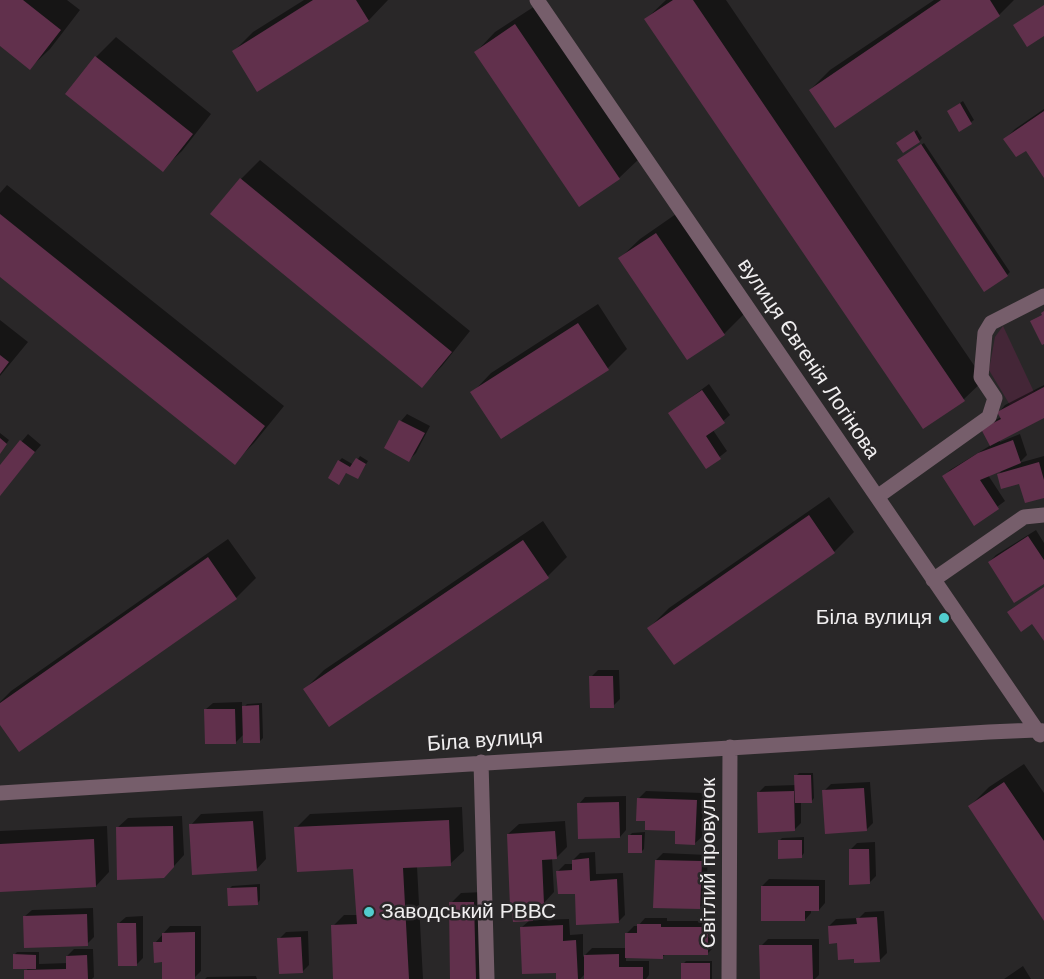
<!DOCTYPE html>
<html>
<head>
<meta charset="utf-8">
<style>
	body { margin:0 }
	canvas { display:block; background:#292728 }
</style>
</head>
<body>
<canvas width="1044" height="979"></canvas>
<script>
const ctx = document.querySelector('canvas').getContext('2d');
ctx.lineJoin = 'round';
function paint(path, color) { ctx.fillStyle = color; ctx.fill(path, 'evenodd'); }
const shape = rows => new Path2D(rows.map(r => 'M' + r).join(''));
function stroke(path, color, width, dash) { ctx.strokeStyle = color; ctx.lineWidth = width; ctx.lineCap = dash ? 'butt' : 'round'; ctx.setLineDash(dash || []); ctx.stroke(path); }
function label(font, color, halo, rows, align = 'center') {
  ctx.font = font + ' Helvetica,sans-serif'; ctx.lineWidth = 5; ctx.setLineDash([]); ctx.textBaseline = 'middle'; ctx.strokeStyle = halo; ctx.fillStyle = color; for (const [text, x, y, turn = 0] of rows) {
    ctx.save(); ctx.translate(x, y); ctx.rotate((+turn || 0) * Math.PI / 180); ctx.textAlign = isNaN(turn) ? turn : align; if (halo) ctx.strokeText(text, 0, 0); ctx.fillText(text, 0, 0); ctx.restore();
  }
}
const green = shape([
	[1003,326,1034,392,1010,405,989,370,995,337]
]);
const shadow = shape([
	[0,0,67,0,80,10,50,49,30,68,0,44],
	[304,0,388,0,369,20,258,90,233,52,253,32],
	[666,0,726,0,984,380,964,399,924,427,646,19],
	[934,0,1014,0,999,15,835,126,810,90,830,70],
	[535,6,639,159,619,178,580,205,476,52,495,32],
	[116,37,211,114,182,151,162,170,67,94,96,57],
	[963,101,974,120,960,130,951,109],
	[1044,109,1044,175,1026,149,1005,139,1015,129],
	[917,130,922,138,919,141,898,143],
	[924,143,1010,272,1007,275,902,157],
	[260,160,470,331,442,366,422,386,241,179],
	[7,185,284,406,254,443,234,463,0,275,0,193],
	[676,214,744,314,724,334,620,258,640,239],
	[598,304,627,349,608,368,472,393,491,373],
	[0,320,28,342,0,376],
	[709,384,730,415,713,430,727,451,707,467,670,413],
	[1044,385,1044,416,999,440,1000,442,1020,434,1027,455,1019,463,1044,456,1044,496,1020,483,999,474,1004,468,988,475,1005,501,974,524,944,477,950,470,991,445,990,423,1001,417,999,412,1005,405],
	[407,414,430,426,416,453,409,460,386,447,401,421],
	[0,433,9,440,0,453],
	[28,434,41,445,0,493,0,467],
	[360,456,368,461,360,474,347,471,339,483,339,461,342,458,354,465],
	[829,497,854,532,834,552,674,663,649,628,669,608],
	[543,521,567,557,548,576,305,689,324,670],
	[1036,530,1044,543,1044,582,989,562,996,555],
	[228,539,256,578,236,598,19,750,0,722,0,702,11,691],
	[598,670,619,670,620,699,613,706,591,677],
	[242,702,242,709,247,704,262,703,263,738,260,741,245,733,235,743,206,709,213,703],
	[1024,764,1044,793,1044,918,970,806,989,787],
	[799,773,813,773,814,798,811,802,801,802,801,823,794,830,758,793,765,786,796,785,796,776],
	[870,782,873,823,866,830,824,791,831,784],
	[646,791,703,793,702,837,695,843,677,830,647,819,639,798],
	[626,796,626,830,620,837,579,804,585,797],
	[462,807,464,851,450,864,417,866,423,979,335,979,333,926,344,915,357,915,355,868,296,828,310,814],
	[263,811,266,859,256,870,191,825,201,814],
	[182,816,184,855,164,877,117,828,128,818],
	[565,821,567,847,556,858,552,858,554,892,544,903,535,903,536,916,532,920,569,919,570,935,583,934,583,957,592,948,627,948,627,933,634,926,638,926,645,918,667,918,667,921,714,921,714,947,707,954,666,954,662,957,626,957,626,961,649,961,649,975,646,979,586,979,586,973,580,979,558,979,557,972,522,927,530,920,514,908,518,904,508,834,519,824],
	[107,826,109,872,96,886,0,890,0,831],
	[645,832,644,849,641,852,629,836,632,833],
	[804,837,804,853,801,857,779,841,782,838],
	[875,842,876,876,869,883,850,850,857,843],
	[595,852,596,874,623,873,625,915,618,922,576,892,558,871,565,864,573,864,573,860,580,853],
	[663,853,708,855,706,901,699,908,656,860],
	[769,879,825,880,825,903,819,910,811,910,811,913,805,920,762,886],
	[260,884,260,900,257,904,229,889,232,886],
	[484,892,486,979,452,979,451,903,461,893],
	[93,908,94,937,87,944,25,916,32,910],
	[884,911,887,953,880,960,855,957,838,941,829,926,836,919,859,918,865,912],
	[143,916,143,958,136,965,119,923,126,917],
	[170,926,201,926,201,971,194,978,164,961,155,943],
	[308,931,309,965,302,972,279,939,286,932],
	[768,939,819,939,819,975,815,979,761,979,761,946],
	[74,949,93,949,94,977,92,979,26,979,26,971,29,967,14,955,17,952,39,952,39,964,68,963,67,956],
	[686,961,712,961,712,979,683,979,683,964],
	[1023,966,1031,979,1004,979],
	[256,976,257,979,205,979,207,977]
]);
const building = shape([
	[0,0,23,0,61,30,30,70,0,46],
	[313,0,356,0,369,21,257,92,232,51],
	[673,0,693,0,965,401,923,429,644,19],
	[941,0,990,0,1000,16,835,128,809,90],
	[1044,5,1044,36,1027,47,1013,25],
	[515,24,620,179,579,207,474,52],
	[95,56,193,134,163,172,65,94],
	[960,103,972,124,959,132,947,111],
	[1044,111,1044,178,1026,151,1016,157,1003,139],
	[914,131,920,142,903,153,896,143],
	[921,144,1008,276,984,292,897,160],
	[240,178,452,352,422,388,210,214],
	[0,214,265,426,235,465,0,277],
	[656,233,725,335,687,360,618,258],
	[1044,311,1044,344,1042,345,1030,321,1042,315,1041,313],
	[578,323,609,370,501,439,470,392],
	[0,355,9,362,0,374],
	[1044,387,1044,418,990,446,981,429,1001,419,997,412],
	[702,390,725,423,706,436,721,459,706,469,668,413],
	[399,420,425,433,409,462,384,448],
	[0,438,7,444,0,454],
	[20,440,35,452,0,496,0,465],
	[1013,440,1021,463,980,480,999,509,974,526,942,476,978,453],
	[356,458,366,464,358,479,346,473,339,485,328,478,338,460,350,467],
	[1039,462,1044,480,1044,498,1025,503,1019,484,1001,489,997,474],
	[809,515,835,553,674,665,647,628],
	[1028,536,1044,560,1044,584,1014,603,988,562],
	[523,540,549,578,329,727,303,689],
	[208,557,237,599,19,752,0,725,0,703],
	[1044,587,1044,641,1032,624,1021,632,1007,612],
	[589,676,613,676,614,708,590,708],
	[259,705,260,743,243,743,242,706],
	[204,709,235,709,236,744,205,744],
	[794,775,811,775,812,803,795,803],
	[1004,782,1044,841,1044,921,968,806],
	[864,788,867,831,825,834,822,790],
	[794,791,795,831,758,833,757,792],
	[637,798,697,800,695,845,675,844,675,831,645,830,645,821,636,821],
	[619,802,620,838,578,839,577,803],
	[449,820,451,866,403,868,409,979,333,979,331,925,357,924,353,869,297,872,294,827],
	[253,821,257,871,192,875,189,824],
	[173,826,174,867,164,878,117,880,116,827],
	[555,831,557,859,542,860,544,904,510,906,507,834],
	[628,835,642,835,642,853,628,853],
	[94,839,96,887,0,892,0,844],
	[778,840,802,840,802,858,778,859],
	[849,849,869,849,870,884,849,885],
	[589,858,590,881,617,879,619,923,576,925,575,894,558,894,556,871,572,870,572,860],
	[655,860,702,861,700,909,653,908],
	[761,886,819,886,819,911,805,911,805,921,761,921],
	[257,887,258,905,228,906,227,888],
	[449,902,474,902,476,979,450,979],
	[533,907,533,921,513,922,512,908],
	[87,914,88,946,24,948,23,916],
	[877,917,880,962,854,963,854,959,838,960,837,943,829,944,828,926,857,924,856,918],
	[117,923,136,923,137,966,118,966],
	[637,924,661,924,661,927,708,927,708,955,663,955,663,959,625,958,625,933,637,933],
	[563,925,563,941,576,940,578,979,556,979,556,973,522,974,520,927],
	[195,932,195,979,162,979,162,962,154,963,153,942,162,942,162,933],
	[301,937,303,973,279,974,277,938],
	[759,945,812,945,813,979,760,979],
	[13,954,36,955,36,969,13,969],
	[619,954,619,967,643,967,643,979,584,979,584,955],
	[87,955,88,979,24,979,24,970,66,969,66,956],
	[681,963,710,963,710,979,681,979]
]);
const minor = shape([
	[537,0,1040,735],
	[877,497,989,417,995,398,981,377,985,333,991,323,1044,296],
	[933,580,1024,517,1044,515],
	[481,762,487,979],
	[0,793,989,732,1036,730,1044,731],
	[729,979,730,747]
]);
const markers = [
	[944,618,6,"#52cdce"],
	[369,912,6,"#52cdce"]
];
const streetNames = [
	["вулиця Євгенія Логінова",808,359,56],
	["Біла вулиця",485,741,-4],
	["Світлий провулок",709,863,-90]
];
const poiNames = [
	["Біла вулиця",932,618],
	["Заводський РВВС",381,912,"left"]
];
paint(green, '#442637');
paint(shadow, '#0007');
paint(building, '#61304c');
stroke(minor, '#765e6b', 15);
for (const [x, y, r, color] of markers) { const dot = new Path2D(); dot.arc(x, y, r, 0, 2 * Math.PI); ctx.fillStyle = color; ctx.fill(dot); stroke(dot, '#292728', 2); }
label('21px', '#f0eeef', '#292728', streetNames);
label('21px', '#f0eeef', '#292728', poiNames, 'right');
</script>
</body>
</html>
